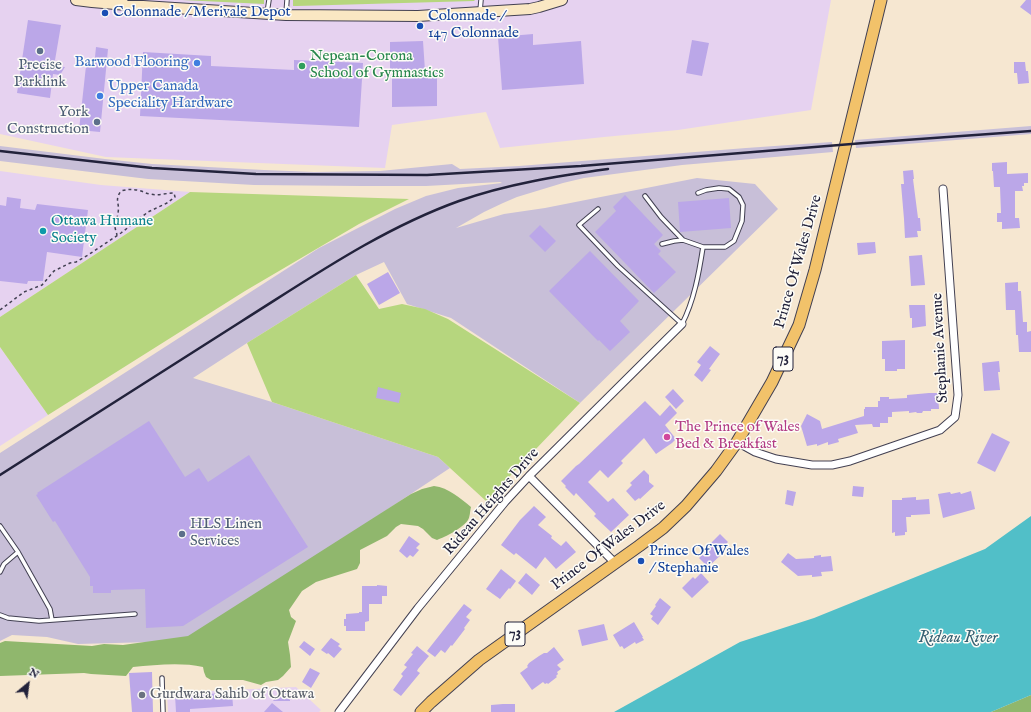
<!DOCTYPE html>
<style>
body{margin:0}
#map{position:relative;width:1031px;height:712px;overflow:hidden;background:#f6e7d1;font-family:"IM FELL English",serif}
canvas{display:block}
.north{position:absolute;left:8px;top:664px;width:40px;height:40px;-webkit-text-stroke:3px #fdfcf7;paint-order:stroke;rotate:29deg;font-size:11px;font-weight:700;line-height:16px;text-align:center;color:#22223b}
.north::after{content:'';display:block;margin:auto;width:14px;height:18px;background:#22223b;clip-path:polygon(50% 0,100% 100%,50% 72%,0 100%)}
</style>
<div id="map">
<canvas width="1031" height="712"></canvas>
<div class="north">N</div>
</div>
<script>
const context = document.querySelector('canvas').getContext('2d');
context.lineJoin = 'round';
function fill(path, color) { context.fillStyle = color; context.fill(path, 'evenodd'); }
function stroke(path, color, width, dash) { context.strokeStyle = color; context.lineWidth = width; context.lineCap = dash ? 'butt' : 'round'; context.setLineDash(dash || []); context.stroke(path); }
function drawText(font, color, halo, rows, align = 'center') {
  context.font = font + ' "IM FELL English",serif'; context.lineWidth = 3; context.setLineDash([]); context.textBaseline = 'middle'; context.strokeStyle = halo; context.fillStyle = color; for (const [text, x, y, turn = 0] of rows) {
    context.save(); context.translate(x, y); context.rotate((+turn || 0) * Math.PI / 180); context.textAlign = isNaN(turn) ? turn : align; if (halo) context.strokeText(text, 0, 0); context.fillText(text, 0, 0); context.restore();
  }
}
fill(new Path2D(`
 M0,0H831L811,110L678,130L604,137L500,148L486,112L392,125L385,168L106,157L0,134Z
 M0,171L101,185L190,192L0,317Z
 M0,347L48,415L0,446Z
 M296,687L321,710L319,712H168L167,693Z`), '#e6d2f0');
fill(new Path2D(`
 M1031,126V134L856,148L855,140Z
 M832,142L833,152L682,165L584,178L563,183L517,197L503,203L484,212L456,228L504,214L545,208L697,178L755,184L778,209L580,403L451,318L407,304L384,262L356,275L247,343L193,378L272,402L438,457L450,468L189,641L78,644L47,637L12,635L0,641V453L319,248L395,209L426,196L458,188L502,183L500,182L426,186H361L254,185L148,179L0,161V146L105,159L152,164L264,170L314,172L380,171L452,164L460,169L519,166L746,148Z`), '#c8bfd8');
fill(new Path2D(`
 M182,0H264V4Z
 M293,0H475L474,1L297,6H293Z
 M190,192L409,199L359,224L245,291L48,415L0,347V317Z
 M356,275L379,309L402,304L425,309L448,319L580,403L486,501L438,457L272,402L247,343Z`), '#b6d67e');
fill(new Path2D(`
 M434,486C449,488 460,498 471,507C470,511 470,517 468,520C463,528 445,537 437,540L432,538L423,529L418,526L401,524L396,527L387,536L360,550V563L357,569L316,582L302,591L289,610L291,617L296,621L288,642L290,655L291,667L283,676L278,680L266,682L261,685L243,680H211L206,677L204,672L203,667C181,662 155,665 133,667L126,676L91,674L84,673L0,676V643L5,641L92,646L104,644L123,645L188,636L411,494L422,489Z
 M1031,695V712H991Z`), '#90b76d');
fill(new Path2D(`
 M1031,516V695L991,712H614L740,642L814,618L985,549Z`), '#51bfc8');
fill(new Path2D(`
 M1026,0H1031V15L1020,7Z
 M28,20L61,25L54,66L65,67L60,75L53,74L50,98L17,93Z
 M533,34V45L581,41L584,84L502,90L498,37Z
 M692,40L709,43L702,76L686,73Z
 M423,41L425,71H437V106L392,107V72H390V42Z
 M96,47L108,49L100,132L79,130L86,66L94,67Z
 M143,52L211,56V66L294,70V60L363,63L359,127L140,116Z
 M1014,62H1025L1026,71H1028L1029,83L1018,84L1017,73H1014Z
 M1007,162V174L1028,173V183H1024V186H1022L1023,191H1015V218H1019L1020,228L1002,229V222H997V213H1001L1000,187H994L993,171H992V163Z
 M913,170L914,179H913L918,218H920L921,231H917L918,237L905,238L904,219L901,184H904L903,171Z
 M625,195L663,235L654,244L661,251L658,254L676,272L654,293L595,232L616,211L613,207Z
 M7,197L21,199L20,208L35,210L37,204L88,210L82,257L47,252L43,281H28L27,284L0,281V205L6,206Z
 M729,198L731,228L680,232L678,202Z
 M540,225L556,241L545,252L529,236Z
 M875,242L876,253L858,255L857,243Z
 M590,251L639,301L620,321L630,332L610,351L599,340L598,341L549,291Z
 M922,255L925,285L911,286L909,256Z
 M388,272L400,293L379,305L367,284Z
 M1018,282V291H1021L1023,322H1027V332L1031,331V352H1019L1018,335H1016L1015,310H1006L1005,283Z
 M909,305H925L926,326L912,328V318H910Z
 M905,340V369H897V371H885V359H882V341Z
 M710,346L720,354L709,369L711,370L702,382L694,375L701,365L697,362Z
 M999,361L1000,372H998L1000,390L984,391L982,363Z
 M378,387L401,393L399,403L376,398Z
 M673,389L684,401L676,409L665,397Z
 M929,393H938L939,409H931V411H923L922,413H917L916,412L909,413V411L892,412V417H888V423H880V427H873L872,424L855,425L858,433L838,439L839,442L828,445V442L817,446V444L807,446L801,426L807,414L820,421L822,429L864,416V409H865V407H878V401H880V397H889V399L907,398V395Z
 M645,401L660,416L670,405L677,413L665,425L676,439L672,443L656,454L644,438L621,461L623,463L608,478L600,470L588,482L608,502L613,498L629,515L611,532L594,516L596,514L576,493L574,496L565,487L566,486L561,481L576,466L579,464Z
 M149,421L185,477L199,468L208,482L249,455L308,547L183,626L146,628L145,589L111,590V593H93V586H90V577L55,521L53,522L36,495L38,494L37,493Z
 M992,433L1010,442L995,472L977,463Z
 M644,470L649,475V482L654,486L640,499L639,498L635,501L626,491L632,485L630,483Z
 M853,486L864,487L863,497L852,496Z
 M787,490L796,492L793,506L785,504Z
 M971,491L975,509L943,518L938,494L950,492L951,494L960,492L961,494Z
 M916,497V500L929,499L930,514L914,515H911V517H906L907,532H905V535L895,536V532L892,533V500H902V498Z
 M534,506L546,517L538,525L552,536L551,538L561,546L566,541L576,552L556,569L545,557L536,569L516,553L514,555L501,545L520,520Z
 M720,534L728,542L723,547L726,549L722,553V554L708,567L699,558L704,553L702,552Z
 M409,536L420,544L416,548L419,550L413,557L410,555L407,558L399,551Z
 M788,553L796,559L814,558V556L821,555V557L831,556L833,571L821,572L822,576L812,577V575L798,576L781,562Z
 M501,569L516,581L510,589L509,588L500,599L486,589Z
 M526,573L540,585L532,595L518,583Z
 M701,573L709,582L692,598L682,588L693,577L695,579Z
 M377,585L387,586V596H382V604H369V621L365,622V631H346V626H344V619H346V614L359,613V612H362V586H377Z
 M660,598L671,607L658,625L651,619L653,616L650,614L656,606L655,605Z
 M464,604L472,610L466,617L470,620L464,628L465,629L452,646L451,645L445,653L441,650L435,657L427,651Z
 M634,622L643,637H642L644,640L636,644L635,642L624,649L622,646L620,647L613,635Z
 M604,624L608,640L582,646L578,630Z
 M331,638L340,644L338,646L342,649L334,658L328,653L327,654L321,650Z
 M304,641L315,649L310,656L299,647Z
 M417,646L429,656L418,669L417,671L420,673L401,696L393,690L403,676L401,674L407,667L404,665L413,654L411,653Z
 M554,647L564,660L557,665L561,669L557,672L558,674L556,676L557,677L548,684L547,683L545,684L543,682L532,690L520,673L528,667L527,666L529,663L539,656L544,653H547Z
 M310,668L320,673L311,688L302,682Z
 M152,672L153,712H132L129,673Z
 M281,691H290V701H273Z
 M232,693L233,706L190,709V712H176L175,695Z
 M272,703L283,712H264Z
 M503,704H515V712H491V705Z`), '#bba7e8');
const lane = new Path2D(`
 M480,11L481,0
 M267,13L269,0
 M286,14L287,0
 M698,193L706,190L719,188L729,189L739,197L743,205L742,221L734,241L725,247H703
 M598,209L579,225L618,266L682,324C694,301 699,273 703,247L683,240L661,217L645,196
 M662,244L674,241L683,240
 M0,526L18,552L50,609L52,620
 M0,572L4,564L18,552
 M0,615L8,618L39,621L135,614
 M162,678L163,712`);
const street = new Path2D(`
 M737,442L755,452L776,459L812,465H832L850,461L940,430L955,417L958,395L943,189
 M529,476L615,563
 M339,712L418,608L505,502L529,476L682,324`);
const secondary = new Path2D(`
 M76,0L92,2L127,5L286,15L418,16L530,9L539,7L562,0`);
const primary = new Path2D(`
 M421,712L431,702L479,660L639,546L663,528L686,506L716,471L737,442L772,382L799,325L815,270L881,0`);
stroke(lane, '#424052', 5.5);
stroke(street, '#424052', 9);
stroke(secondary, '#424052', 12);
stroke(primary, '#424052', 13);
stroke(new Path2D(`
 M0,310L24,292L42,285L54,271L70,263L76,262L88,255L121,233L148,212L167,203L175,197L174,193C166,193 158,196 151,194C147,194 144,192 141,191C134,189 128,189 121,191C114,201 120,202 118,213C118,216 116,219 115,222C114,226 116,231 117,235`), '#424052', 1.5, [3, 3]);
stroke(lane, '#fff', 3.5);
stroke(street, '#fff', 7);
stroke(secondary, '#fae7c3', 10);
stroke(primary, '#f2c26a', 11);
stroke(new Path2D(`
 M0,151L152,168L256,174L427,175L581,166L864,143L1031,131
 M0,475C81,424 161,372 242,321C312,277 381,229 459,201C507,184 558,176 608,169`), '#22223b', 2.5);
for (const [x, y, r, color] of [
 [105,13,4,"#1a4fb4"],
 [420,26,4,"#1a4fb4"],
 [40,51,4,"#5c6f8a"],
 [197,63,4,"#3f7fe0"],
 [302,66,4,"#2e9e5b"],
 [100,96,4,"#3f7fe0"],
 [97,122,4,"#5c6f8a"],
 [43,231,4,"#0f9aa8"],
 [667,437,4,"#d1479c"],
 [182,534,4,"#5c6f8a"],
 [641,561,4,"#1a4fb4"],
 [142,695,4,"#6b7280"]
]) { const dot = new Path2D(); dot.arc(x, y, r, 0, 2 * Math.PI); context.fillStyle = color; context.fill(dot); stroke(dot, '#fdfcf7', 1.5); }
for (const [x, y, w] of [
 [783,359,20],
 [515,634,20]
]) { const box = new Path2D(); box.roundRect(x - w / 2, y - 12, w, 24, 3); context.fillStyle = '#fdfcf7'; context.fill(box); stroke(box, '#22223b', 1); }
drawText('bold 14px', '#22223b', null, [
 ["73",783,359],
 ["73",515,634]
]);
drawText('15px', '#164399', '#fdfcf7', [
 ["Colonnade / Merivale Depot",113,13],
 ["Colonnade /",428,17],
 ["147 Colonnade",428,34],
 ["Prince Of Wales",649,552],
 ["/ Stephanie",649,569]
], 'left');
drawText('15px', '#27864d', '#fdfcf7', [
 ["Nepean-Corona",310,57],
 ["School of Gymnastics",310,74]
], 'left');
drawText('15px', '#366cbe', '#fdfcf7', [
 ["Barwood Flooring",189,63],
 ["Upper Canada",108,87,"left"],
 ["Speciality Hardware",108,104,"left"]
], 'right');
drawText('15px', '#4e5e75', '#fdfcf7', [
 ["Precise",40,66],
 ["Parklink",40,83],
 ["York",89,113,"right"],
 ["Construction",89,130,"right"],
 ["HLS Linen",190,525,"left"],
 ["Services",190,542,"left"]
]);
drawText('15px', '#0d838f', '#fdfcf7', [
 ["Ottawa Humane",51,222],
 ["Society",51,239]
], 'left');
drawText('15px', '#22223b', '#fdfcf7', [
 ["Prince Of Wales Drive",799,262,-74],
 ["Stephanie Avenue",941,348,-93],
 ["Rideau Heights Drive",492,502,-49],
 ["Prince Of Wales Drive",609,546,-37]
]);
drawText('15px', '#b23c85', '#fdfcf7', [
 ["The Prince of Wales",675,428],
 ["Bed & Breakfast",675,445]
], 'left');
drawText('15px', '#5b616d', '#fdfcf7', [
 ["Gurdwara Sahib of Ottawa",150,695]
], 'left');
drawText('italic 16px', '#356173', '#fdfcf7', [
 ["Rideau River",958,639]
]);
</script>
